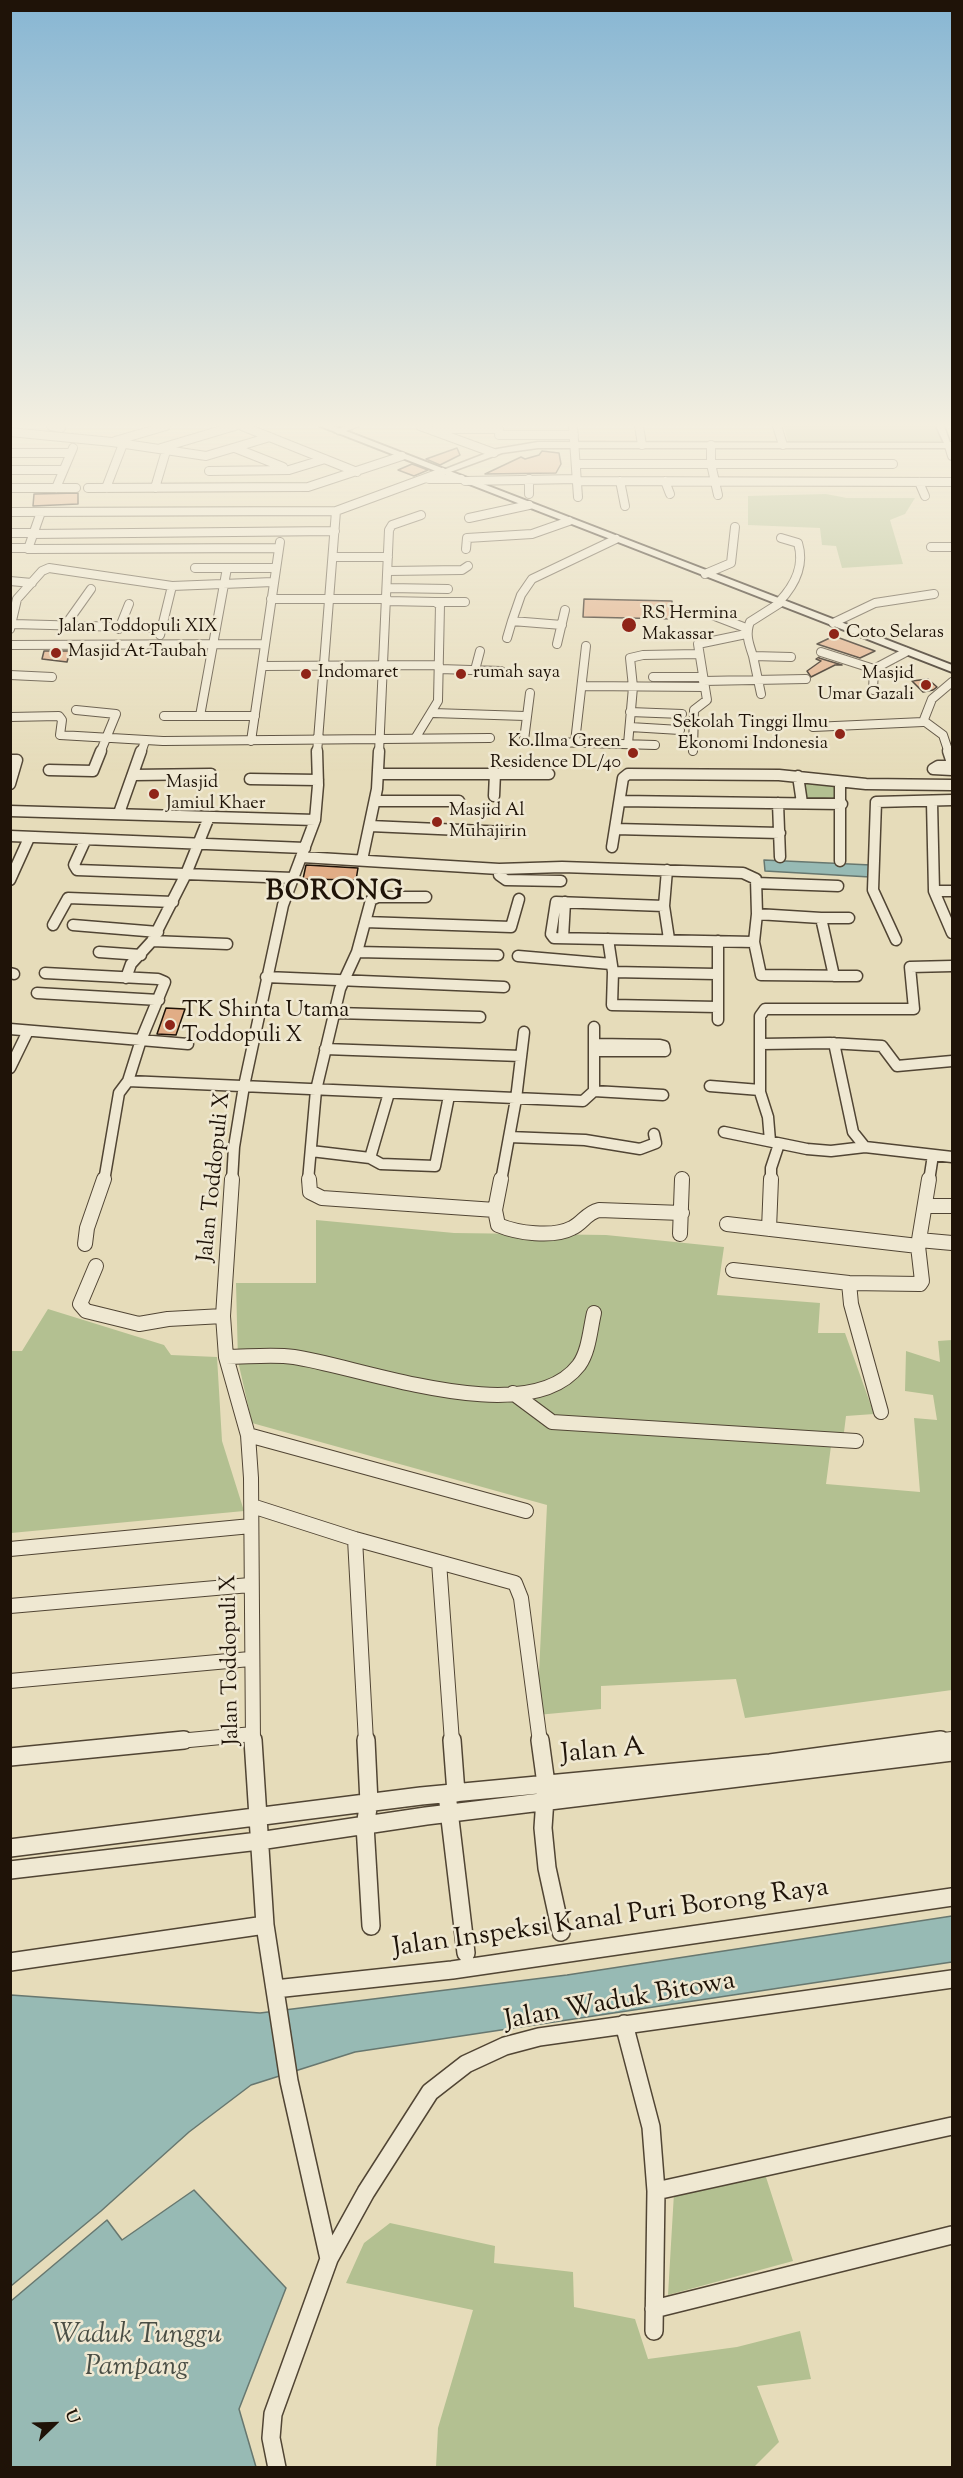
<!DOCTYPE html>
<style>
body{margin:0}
#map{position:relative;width:963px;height:2478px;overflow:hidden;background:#e6dcba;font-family:"Sorts Mill Goudy",serif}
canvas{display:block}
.frame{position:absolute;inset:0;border:12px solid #1f1308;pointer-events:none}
.north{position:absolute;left:24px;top:2394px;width:60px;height:60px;-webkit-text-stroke:4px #efe8d2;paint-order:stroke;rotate:67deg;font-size:16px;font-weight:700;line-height:24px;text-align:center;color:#1f1308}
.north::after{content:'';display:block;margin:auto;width:21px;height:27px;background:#1f1308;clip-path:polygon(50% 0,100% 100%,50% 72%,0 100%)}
</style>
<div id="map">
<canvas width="963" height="2478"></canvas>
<div class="frame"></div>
<div class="north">U</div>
</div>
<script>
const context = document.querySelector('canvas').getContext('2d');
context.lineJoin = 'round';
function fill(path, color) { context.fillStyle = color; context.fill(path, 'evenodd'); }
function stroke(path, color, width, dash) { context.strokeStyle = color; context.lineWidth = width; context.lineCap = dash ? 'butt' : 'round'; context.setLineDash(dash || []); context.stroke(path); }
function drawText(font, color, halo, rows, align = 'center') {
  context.font = font + ' "Sorts Mill Goudy",serif'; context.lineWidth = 5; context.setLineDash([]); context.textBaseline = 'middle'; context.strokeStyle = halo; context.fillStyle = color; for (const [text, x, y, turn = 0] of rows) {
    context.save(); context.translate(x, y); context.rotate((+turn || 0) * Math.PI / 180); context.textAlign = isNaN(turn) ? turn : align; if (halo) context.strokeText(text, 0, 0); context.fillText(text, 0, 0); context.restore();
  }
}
fill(new Path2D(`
 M784,426H937L944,444L788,443Z
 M826,494L847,498H915L905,514L890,520L903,564L842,568L836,546L822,545L820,528L748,525V496Z
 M798,776L840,782L842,804L802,803Z
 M316,1220L454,1233L606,1235L724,1247L717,1295L820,1303L818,1333H845L874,1414L846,1416L843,1440L831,1446L826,1484L920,1492L914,1418L937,1420L933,1395L905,1391L906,1351L940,1362L938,1341L952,1340V1690L745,1718L736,1679L601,1686V1709L537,1715L547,1505L252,1423L238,1361L236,1283H316Z
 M48,1309L164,1345L171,1355L217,1357L222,1441L244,1511L11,1533V1351H22Z
 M765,2174L793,2261L668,2295L674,2193Z
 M390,2223L495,2246L494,2263L573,2272L574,2307L635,2319L648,2359L737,2347L800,2331L811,2379L757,2386L779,2442L754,2467H436L438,2428L473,2310L346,2283L364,2243Z`), '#b3c091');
const water = new Path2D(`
 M764,860L871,865L870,877L765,871Z
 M952,1916V1962L355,2052L251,2085L189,2132L101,2211L11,2286V1995L260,2013L567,1975Z
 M194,2190L286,2288L239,2409L256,2467H11V2301L107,2220L122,2240Z`);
fill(water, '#97bab4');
stroke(water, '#67776f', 1.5);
const building = new Path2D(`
 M457,448L460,455L440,465L426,459Z
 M542,451L559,453L561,464L556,473L485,474L521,457L525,459L539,455Z
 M412,464L428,470L414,476L398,470Z
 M78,493V504L33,506L34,494Z
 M584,599L672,601V619L583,617Z
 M834,636L875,651L860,658L817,644Z
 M44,651H70L67,662L42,659Z
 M819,657V658L842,665H835L811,677L807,671L821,661L816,659Z
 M928,679L937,687L933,690L923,692L912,681Z
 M306,865L358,868L356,880L303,879Z
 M166,1008L185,1009L176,1035L157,1034Z`);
fill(building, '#e1ad86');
stroke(building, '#1f1308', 1.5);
const minorFar3 = new Path2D(`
 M51,426L61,428
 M242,426L357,472
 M420,426L494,453
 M573,426L578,497
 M639,426L642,445
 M777,426L783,445
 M437,429H499
 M10,432L112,442L206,456L270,437
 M499,435H574
 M115,441L166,426
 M711,445V464L718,495
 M952,446H949L952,456
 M161,448L235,426
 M235,448L283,467
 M10,453H70
 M576,464H893
 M10,470H63
 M209,471L289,470L325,459
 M429,479H461
 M529,479V494
 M465,481L577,479
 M577,481L952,482
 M620,481L625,506
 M665,481L670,494
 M919,482L925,496
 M10,488H76
 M56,488L73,448
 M88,488L308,487L402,456
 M106,488L123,444
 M155,488L166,451
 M10,512L336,511L442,472
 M41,512L28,549L279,548
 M469,518L529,505
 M10,533H32
 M31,534L335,531
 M931,547H952
 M10,548H27
 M466,549L467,538L532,534L569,521
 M333,557H388
 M195,568H276
 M388,571L462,570L468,566
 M705,574L731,563L735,527
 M10,581L32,583
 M388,588L448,589
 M271,599H387
 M387,601L435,602L440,605L438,701L416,737
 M435,602H465
 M779,602C795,585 805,566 798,543L781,538
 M780,603L750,622C745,634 749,644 753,656L791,657
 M707,613L746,628
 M512,621L521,595L532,579L616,539
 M833,623L875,603L934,594
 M13,624L161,628
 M64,627L91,589
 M10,629L17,599L42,571L49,568L172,586L273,582
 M119,629L129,604
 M160,635L172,586
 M507,638L512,621L562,625
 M557,644L565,610
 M10,645L265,644
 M821,652L874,669
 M753,656L761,694
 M263,666L439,665
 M440,669L501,671
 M475,670L480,651
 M10,675L52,677
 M653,677H703
 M703,681L806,679
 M583,686L704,687
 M873,690L874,669L906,652
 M76,710L116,714L100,753
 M630,712L682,714
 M433,713L525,716
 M164,716H255
 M200,716L227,568
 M10,717L59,716L62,720L60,735L163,741L490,738
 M924,721L943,735L949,753
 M630,727L680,730
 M813,727L923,722L932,699L952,682
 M524,740L530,693
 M251,741L280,542
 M552,742L655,745
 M575,742L586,646
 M628,744L633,687L630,658L643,655L698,654
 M693,751L694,710L707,700L698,644L746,634
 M141,753L145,741
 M317,753L336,511
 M379,753L389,530L392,525L421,515`);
const minorFar2 = new Path2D(`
 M948,751L952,763
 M10,760H17L10,784
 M952,766H938L933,769L952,770
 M49,770L93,771L101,751
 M378,774H549
 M134,775L211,774
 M798,776L802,803
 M250,779L318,780
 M840,782V861
 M494,796L495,773
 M375,801H459
 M620,801L842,804
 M932,802L934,891L952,933
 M778,803L780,857
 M10,811L315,820
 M119,813L141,751
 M370,826L507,832
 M615,829L780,833
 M10,836L305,848
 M85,841L74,865L77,870L293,878
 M612,847L623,778L628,774L779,775L866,784L952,785
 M302,857L499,869L562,867L743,873L756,879L757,914L754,942L554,938L551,934L556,902L664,906
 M362,860L377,789L379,751
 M499,869V875L506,880L561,881
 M667,870L664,906L669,939
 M10,880L29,838
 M756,883L838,886
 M934,891H952
 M757,914L821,918L834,976
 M821,918H849
 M365,922L511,927L519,899
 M53,925L68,898L173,902
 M73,925L158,932
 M563,938L565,902
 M608,939L613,972L612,1005L718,1007V941
 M896,940L873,890L876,802L952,800
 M152,941L186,874L209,817
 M754,942L761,975L857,976
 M99,952L141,955
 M357,952L498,955
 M518,956L611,964
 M613,972L716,974
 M10,973L14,974
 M45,973L158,979L165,982L141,1040L128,1081L583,1101L594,1091V1027
 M266,977L504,987
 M126,978L131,964L152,941L227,944
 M37,993L159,1000
 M718,1007V1020
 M336,1013L480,1017
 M10,1029L188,1044
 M834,1043L853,1132L865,1147
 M596,1044L660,1045L664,1046L665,1051H596
 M761,1044L830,1043L882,1046L897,1066L952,1061
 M325,1049L521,1056
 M10,1068L28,1031
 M710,1086L760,1090
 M594,1091L663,1095
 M724,1132L807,1149L831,1151L865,1147L952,1157
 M509,1137L585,1140L640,1149L656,1143L654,1134
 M770,1141L768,1117L760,1092V1016L765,1009H914L910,967L952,966
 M311,1151L370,1158L389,1093
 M370,1158L381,1164L435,1166L449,1096
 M104,1181L119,1093L128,1081
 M232,1181L234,1147L244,1086L283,905L315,820L318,785L317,751
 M308,1181L316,1090L340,989L357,952L371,900L378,897H426
 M501,1181L516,1099L524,1032
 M771,1181V1168L779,1144
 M929,1181L933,1155`);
const minorFar1 = new Path2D(`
 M232,1179L223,1316L226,1357L248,1435L251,1478L253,1742
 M309,1179L310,1192L322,1198L495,1210
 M501,1179L495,1210L498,1225C517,1233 553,1238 572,1228C583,1223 586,1213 599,1210L682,1213
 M925,1206H952
 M727,1224L918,1246
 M769,1229L771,1179
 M680,1234L682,1179
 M919,1240L952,1243
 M85,1244L87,1228L104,1179
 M96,1266L80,1304L86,1311L139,1324L168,1319L223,1316
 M733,1270L849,1283L920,1284L922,1281L918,1246L929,1179
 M849,1283L851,1304L881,1412
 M226,1357C248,1357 272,1354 294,1357C362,1367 528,1432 579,1365C589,1351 590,1330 594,1313
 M513,1393L552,1422L856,1441
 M248,1435L526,1511
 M252,1506L355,1539L515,1583L521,1598L540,1742
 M355,1539L366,1742
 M10,1549L251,1526
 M439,1562L452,1742
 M10,1606L250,1585
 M10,1681L250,1659
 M168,1742L253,1734
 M929,1742L952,1739`);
const minor = new Path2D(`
 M253,1740L265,1925L289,2081L329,2259
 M366,1740L369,1803L365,1825L371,1926
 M452,1740L456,1793
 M540,1740L546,1784L543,1828L547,1868L561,1932
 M10,1757L184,1740
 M447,1794L466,1953
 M10,1848L421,1796L770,1763L941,1740
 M10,1870L259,1841L426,1816L952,1752
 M10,1962L265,1925
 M275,1989L452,1970L952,1897
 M624,2024L651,2127L656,2191L654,2331
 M656,2191L952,2126
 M654,2309L952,2235
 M277,2468L271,2438L273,2414L329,2259L366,2192L430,2092L466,2064L505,2046L539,2037L952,1979`);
const tertiary = new Path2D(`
 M345,426H359L338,434L334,431Z
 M936,426H944L952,448H538L502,453L442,475L438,472L497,449L538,442L944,443Z`);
const secondary = new Path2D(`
 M320,426H333L952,665V672Z`);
stroke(minorFar3, '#514534', 10);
stroke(minorFar2, '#514534', 13);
stroke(minorFar1, '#514534', 16);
stroke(minor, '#514534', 20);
stroke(tertiary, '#514534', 3);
stroke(secondary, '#1f1308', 4);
stroke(minorFar3, '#efe8d2', 8);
stroke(minorFar2, '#efe8d2', 10);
stroke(minorFar1, '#efe8d2', 14);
stroke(minor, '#efe8d2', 17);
fill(tertiary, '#efe8d2');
fill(secondary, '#efe8d2');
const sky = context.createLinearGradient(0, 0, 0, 773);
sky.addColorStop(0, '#87b6d3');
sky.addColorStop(0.55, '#f4efe0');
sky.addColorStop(1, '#f4efe000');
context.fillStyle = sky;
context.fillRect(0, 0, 963, 773);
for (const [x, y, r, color] of [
 [629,625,8,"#8f2418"],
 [834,634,6,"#8f2418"],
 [56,653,6,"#8f2418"],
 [306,674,6,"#8f2418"],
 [461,674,6,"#8f2418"],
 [926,685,6,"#8f2418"],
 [840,734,6,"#8f2418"],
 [633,753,6,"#8f2418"],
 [154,794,6,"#8f2418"],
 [437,822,6,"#8f2418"],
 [170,1025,6,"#8f2418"]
]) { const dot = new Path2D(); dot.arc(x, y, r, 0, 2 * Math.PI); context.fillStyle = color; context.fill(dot); stroke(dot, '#efe8d2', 2); }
drawText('18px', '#1f1308', '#efe8d2', [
 ["RS Hermina",642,615],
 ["Makassar",642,636],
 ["Coto Selaras",846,634],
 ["Masjid At-Taubah",68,653],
 ["Indomaret",318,674],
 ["rumah saya",473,674],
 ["Masjid",914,675,"right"],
 ["Umar Gazali",914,696,"right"],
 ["Sekolah Tinggi Ilmu",828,724,"right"],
 ["Ekonomi Indonesia",828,745,"right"],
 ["Ko.Ilma Green",621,743,"right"],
 ["Residence DL/40",621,764,"right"],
 ["Masjid",166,784],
 ["Jamiul Khaer",166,805],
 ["Masjid Al",449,812],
 ["Muhajirin",449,833]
], 'left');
drawText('18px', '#1f1308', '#efe8d2', [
 ["Jalan Toddopuli XIX",138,628]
]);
drawText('22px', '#1f1308', '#efe8d2', [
 ["TK Shinta Utama",182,1012],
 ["Toddopuli X",182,1037]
], 'left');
drawText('22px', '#1f1308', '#efe8d2', [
 ["Jalan Toddopuli X",216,1177,-84],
 ["Jalan Toddopuli X",232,1660,-91]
]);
drawText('27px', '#1f1308', '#efe8d2', [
 ["Jalan A",603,1753,-5],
 ["Jalan Inspeksi Kanal Puri Borong Raya",611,1920,-8],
 ["Jalan Waduk Bitowa",620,2003,-10]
]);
context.letterSpacing = '1.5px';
drawText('bold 28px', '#1f1308', '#efe8d2', [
 ["BORONG",335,894]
]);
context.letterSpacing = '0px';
drawText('italic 28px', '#494d44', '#efe8d2', [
 ["Waduk Tunggu",137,2337],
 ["Pampang",137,2369]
]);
</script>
